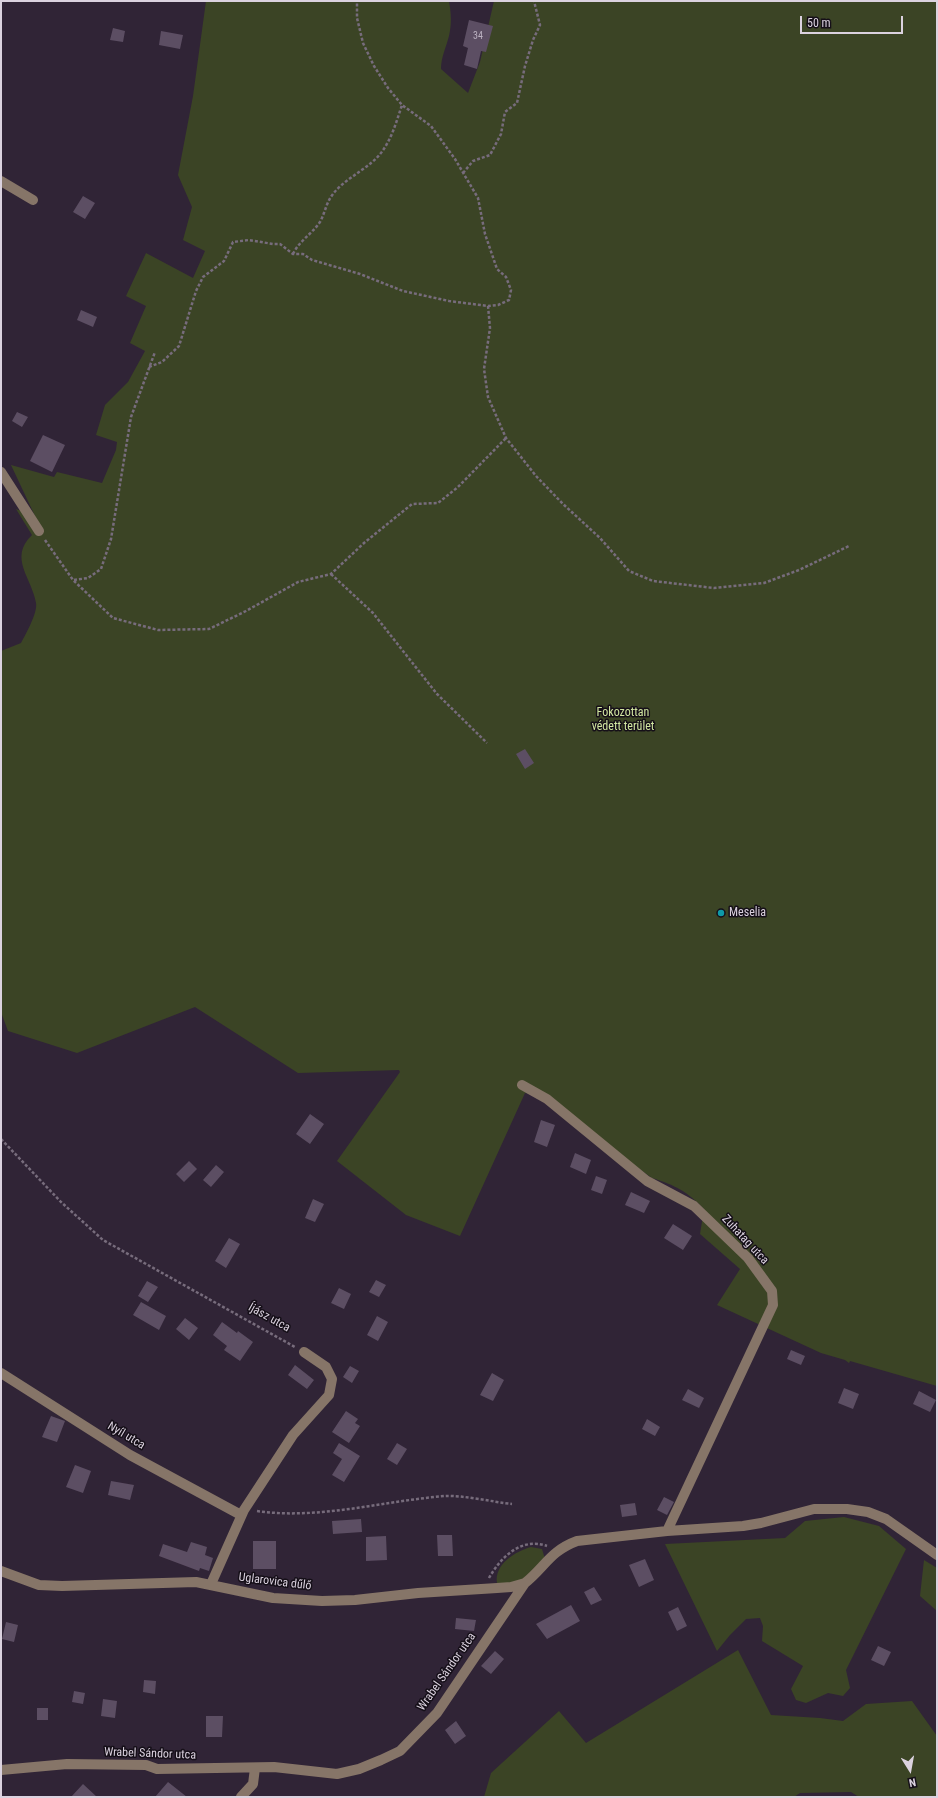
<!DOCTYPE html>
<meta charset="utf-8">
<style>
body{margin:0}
#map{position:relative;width:938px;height:1798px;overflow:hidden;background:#302436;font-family:"Roboto Condensed",sans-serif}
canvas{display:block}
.frame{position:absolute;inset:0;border:2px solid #dbd2df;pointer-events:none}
.north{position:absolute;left:890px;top:1750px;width:40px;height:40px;-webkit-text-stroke:3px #150f18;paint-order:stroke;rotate:169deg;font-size:11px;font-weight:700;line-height:16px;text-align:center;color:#dbd2df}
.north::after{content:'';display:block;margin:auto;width:14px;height:18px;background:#dbd2df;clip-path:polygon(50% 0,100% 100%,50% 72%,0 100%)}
.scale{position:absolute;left:800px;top:16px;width:103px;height:18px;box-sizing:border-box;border:2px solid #dbd2df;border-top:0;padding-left:5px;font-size:12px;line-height:14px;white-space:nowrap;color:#dbd2df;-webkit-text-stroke:3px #150f18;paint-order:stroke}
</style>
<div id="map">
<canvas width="938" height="1798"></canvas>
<div class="frame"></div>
<div class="north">N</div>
<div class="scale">50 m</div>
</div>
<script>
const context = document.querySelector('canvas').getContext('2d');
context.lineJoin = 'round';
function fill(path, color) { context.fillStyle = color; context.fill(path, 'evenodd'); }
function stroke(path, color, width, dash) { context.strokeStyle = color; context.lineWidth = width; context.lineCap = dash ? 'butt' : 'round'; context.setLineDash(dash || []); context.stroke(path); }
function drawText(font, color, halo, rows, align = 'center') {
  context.font = font + ' "Roboto Condensed",sans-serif'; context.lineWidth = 3; context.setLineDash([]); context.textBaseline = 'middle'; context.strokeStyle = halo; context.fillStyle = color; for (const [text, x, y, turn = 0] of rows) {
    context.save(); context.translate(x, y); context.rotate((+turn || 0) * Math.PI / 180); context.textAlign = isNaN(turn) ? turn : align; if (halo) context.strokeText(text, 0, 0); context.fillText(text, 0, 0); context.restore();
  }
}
fill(new Path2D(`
 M206,1H449C451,13 452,23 449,36C446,48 441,57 441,69L468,93L480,62L494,1H937V1386L850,1361L849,1363L845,1360L821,1353L717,1305L740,1269L700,1234L704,1209C688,1192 675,1185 652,1178L536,1095L525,1093L460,1236L406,1215L337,1161L400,1072L399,1070L298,1073L195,1007L77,1053L8,1031L1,1012V651L21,643C26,634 38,612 36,603C32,578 8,558 32,535L16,509L35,516L11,465L54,477L57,472L102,483L116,450L117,442L96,435L105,405L128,382L145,351L130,343L146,306L126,296L146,253L193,278L205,251L183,240L192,207L178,175L193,96Z
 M844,1517L879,1526L906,1549L846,1670L850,1688L843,1696L828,1693L806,1703L796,1700L791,1689L803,1666L762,1641L763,1626L760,1618L746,1619L730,1635L717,1651L665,1544L785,1538L805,1521Z
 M531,1547L542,1549L545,1559L521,1581L500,1585L497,1583C494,1564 516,1551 531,1547Z
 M924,1560L937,1568V1611L920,1596Z
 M738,1650L771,1715L820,1718L843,1721L866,1704L912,1701L937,1736V1797H859L851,1792L800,1793L794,1797H484L491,1773L559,1711L586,1743Z`), '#3b4425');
fill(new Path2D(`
 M469,20L493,26L486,52L481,51L477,69L464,65L468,48L463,46Z
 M113,28L125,31L123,42L110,40Z
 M161,31L183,35L180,49L159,45Z
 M83,196L95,203L85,219L73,212Z
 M81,310L97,317L93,327L77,320Z
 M17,412L28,417L22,427L12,421Z
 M43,435L65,445L52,472L30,461Z
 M525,749L534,763L525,769L516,754Z
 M310,1114L324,1124L310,1144L296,1134Z
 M541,1120L555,1125L547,1147L534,1142Z
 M575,1153L591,1160L586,1174L570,1167Z
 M189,1161L197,1169L184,1182L176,1174Z
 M216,1165L224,1172L211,1187L203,1180Z
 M596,1176L607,1180L602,1194L591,1190Z
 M631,1192L650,1201L644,1213L625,1205Z
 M313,1199L324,1204L315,1222L305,1218Z
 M673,1224L692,1236L683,1250L664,1238Z
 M229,1238L240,1244L226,1268L215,1261Z
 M376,1280L386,1285L379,1297L369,1292Z
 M147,1281L158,1287L148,1302L138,1296Z
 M339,1288L351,1294L344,1309L331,1303Z
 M141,1302L166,1316L159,1330L133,1315Z
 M377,1316L388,1322L378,1341L367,1335Z
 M185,1318L198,1328L189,1340L176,1329Z
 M222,1322L237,1333L238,1331L253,1342L240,1361L224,1350L227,1346L213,1335Z
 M791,1350L805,1356L801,1365L787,1359Z
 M295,1365L314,1380L307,1389L288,1375Z
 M350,1366L359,1371L352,1383L343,1377Z
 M492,1373L504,1380L493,1401L480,1395Z
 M844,1388L859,1394L853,1409L838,1403Z
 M688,1389L704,1398L699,1408L682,1400Z
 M919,1391L936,1400L930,1412L913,1404Z
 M346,1411L358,1419L355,1423L360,1426L349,1443L332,1432Z
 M51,1416L65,1421L57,1442L42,1437Z
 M647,1419L660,1427L655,1436L642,1429Z
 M339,1443L360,1456L344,1482L332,1475L342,1459L333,1453Z
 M397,1443L407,1449L397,1465L387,1459Z
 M75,1465L91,1471L83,1493L66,1487Z
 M111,1481L134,1485L130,1500L108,1495Z
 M664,1497L674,1502L667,1515L657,1510Z
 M635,1503L637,1515L622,1517L620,1505Z
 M361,1519L362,1532L333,1534L332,1521Z
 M437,1535H452L453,1556H438Z
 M386,1536L387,1560L366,1561V1537Z
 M253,1541H276V1569H253Z
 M191,1542L207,1547L205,1555L213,1558L209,1571L200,1568L199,1571L159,1556L163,1544L187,1552Z
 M645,1559L654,1580L639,1587L629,1565Z
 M594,1587L602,1600L591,1605L584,1592Z
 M571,1605L580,1621L547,1639L536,1624Z
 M678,1607L687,1626L677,1631L668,1612Z
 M456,1618L476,1620L474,1631L455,1629Z
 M6,1622L18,1625L14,1642L2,1639Z
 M878,1646L891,1652L884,1666L871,1660Z
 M495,1651L504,1659L491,1674L481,1666Z
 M144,1680L156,1681L155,1694L143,1692Z
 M74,1691L85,1693L83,1704L72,1702Z
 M103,1699L117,1701L115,1718L101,1716Z
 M37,1708H48V1720H37Z
 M206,1716H223L222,1737H206Z
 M456,1721L466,1736L455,1744L445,1730Z
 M168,1782L187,1797H155Z
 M83,1784L97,1797H71Z`), '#5c4e63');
stroke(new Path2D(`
 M463,173L473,161L490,155L501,134L505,112L517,103L525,66L533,40L540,25L534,1
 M293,254C299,241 312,234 320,222C325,213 326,203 333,194C342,182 359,173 371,163C389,149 395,126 402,105
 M488,306L490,328L484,369L488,397L506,438L536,476L563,504L600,538L629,571L653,581L714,588L764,583L799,570L849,546
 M149,367L162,362L179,346L196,291L203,277L224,261L233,242L249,240L273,244H280L293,254H303L312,260L360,274L403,291L449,301L488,306L498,305L509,300L511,290L506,277L497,269L485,234L478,198L455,159L431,126L402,105L388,88L374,66L363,43L357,18V1
 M45,540L73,580L113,618L158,630L209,629L246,611L298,582L331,574L364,543L412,504L438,503L458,487L506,438
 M331,574L373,613L437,694L487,743
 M74,580L88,578L101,569L111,539L131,417L155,352
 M1,1139L61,1202L103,1240L295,1347
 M257,1511C319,1520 383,1501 445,1496C463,1495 493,1502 512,1504
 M489,1578C501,1557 521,1537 547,1546`), '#776c7c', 2.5, [3, 2]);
stroke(new Path2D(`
 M1,181L33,200
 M1,472L39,531
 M522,1085L547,1099L647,1181L694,1206L748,1258L772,1291L773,1305L667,1531
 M1,1373L130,1455L241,1515
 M1,1571L39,1585L62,1586L196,1582L273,1598L322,1601L355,1600L418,1593L497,1588L511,1587L525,1583
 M211,1584L244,1510L293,1435L329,1395L332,1379L326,1367L304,1352
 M1,1770L67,1764L146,1765L157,1769L274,1767L337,1774L359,1769L381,1760L400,1751L437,1713L525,1583C545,1567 550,1551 577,1541L667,1531L743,1526L761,1523L814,1509H847L868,1512L886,1519L937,1555
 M241,1797L253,1784L255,1768`), '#867568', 10);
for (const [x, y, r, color] of [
 [721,913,4,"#0f9aa8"]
]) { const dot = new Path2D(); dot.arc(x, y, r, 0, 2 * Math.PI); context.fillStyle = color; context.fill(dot); stroke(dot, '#150f18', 1.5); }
drawText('10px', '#bbb1c0', null, [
 ["34",478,36]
]);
drawText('12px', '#d2e7a1', '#150f18', [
 ["Fokozottan",623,713],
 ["védett terület",623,727]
]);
drawText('12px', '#dbd2df', '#150f18', [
 ["Meselia",729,913]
], 'left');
drawText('12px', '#dbd2df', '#150f18', [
 ["Zuhatag utca",745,1240,47],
 ["Íjász utca",269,1318,29],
 ["Nyíl utca",126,1436,31],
 ["Uglarovica dűlő",275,1582,7],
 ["Wrabel Sándor utca",447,1672,-55],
 ["Wrabel Sándor utca",150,1754,2]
]);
</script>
